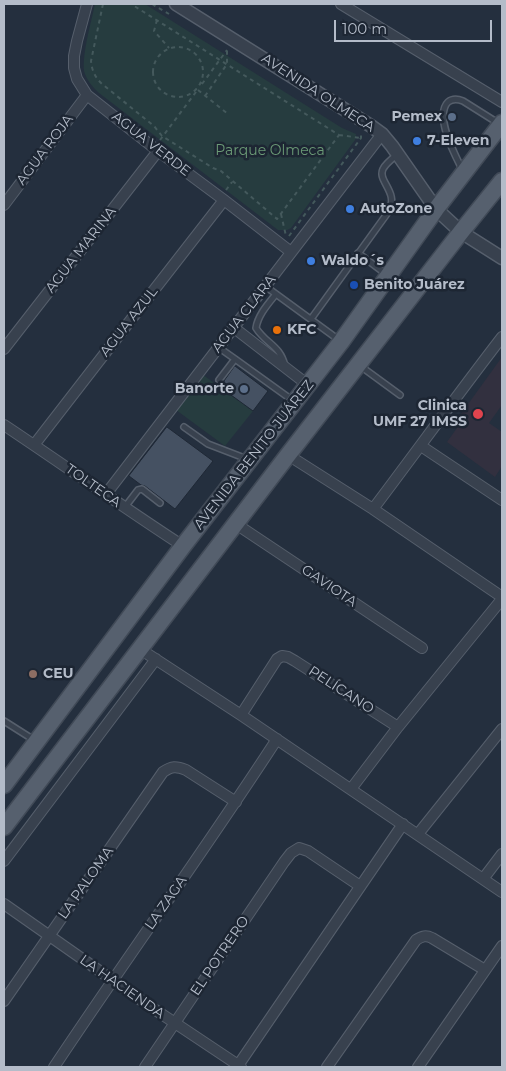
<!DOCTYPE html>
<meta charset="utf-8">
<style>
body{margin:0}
#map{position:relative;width:506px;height:1071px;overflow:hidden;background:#242f3e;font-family:Montserrat,sans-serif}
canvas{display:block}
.frame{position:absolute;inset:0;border:5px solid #b4bcc9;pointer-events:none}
.scale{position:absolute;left:334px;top:20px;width:158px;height:22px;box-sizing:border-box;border:2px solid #b4bcc9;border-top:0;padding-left:6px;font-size:15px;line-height:18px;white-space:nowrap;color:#b4bcc9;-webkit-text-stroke:4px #1d2633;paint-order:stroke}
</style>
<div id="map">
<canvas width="506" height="1071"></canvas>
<div class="frame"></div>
<div class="scale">100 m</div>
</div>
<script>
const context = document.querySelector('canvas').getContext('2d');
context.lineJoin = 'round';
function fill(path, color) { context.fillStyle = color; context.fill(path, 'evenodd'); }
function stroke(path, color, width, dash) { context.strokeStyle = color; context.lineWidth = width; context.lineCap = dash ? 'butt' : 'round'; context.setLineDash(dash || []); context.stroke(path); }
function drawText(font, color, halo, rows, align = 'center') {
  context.font = font + ' Montserrat,sans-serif'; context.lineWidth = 5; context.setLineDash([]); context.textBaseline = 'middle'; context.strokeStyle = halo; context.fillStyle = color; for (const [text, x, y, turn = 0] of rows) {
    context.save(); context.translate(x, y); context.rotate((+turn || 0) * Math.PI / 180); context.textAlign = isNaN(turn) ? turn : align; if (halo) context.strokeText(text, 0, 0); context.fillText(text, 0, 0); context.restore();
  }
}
fill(new Path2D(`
 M502,357V405L489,423L502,432V466L495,477L447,442L457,428L453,425Z`), '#32303f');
fill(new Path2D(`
 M95,4H145L342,128L356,134L355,140L291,228L287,230H278L99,93C93,87 88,82 85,74C80,61 92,19 95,4Z
 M199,372L253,411L225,446L172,407Z`), '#263c3f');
const building = new Path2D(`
 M235,366L268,391L253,411L220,387Z
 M167,427L213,461L175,509L145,486L141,485L129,476Z`);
fill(building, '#455162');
stroke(building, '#1f2835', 1);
const service = new Path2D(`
 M462,169C455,155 434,116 448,102C453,98 458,99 463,101L498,123
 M358,253L386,274
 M265,286L339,340
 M276,294C268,304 258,315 256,328C266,344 280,345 285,366
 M311,319L389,211C399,192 377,181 383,169C386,163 393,158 398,154
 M218,347L235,359
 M359,365L400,395
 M219,380L235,359L292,400
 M184,427L208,444L247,459
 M125,507L138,490L142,489L160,503
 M4,721L34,740`);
const minor = new Path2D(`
 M87,4L77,41L74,56V68L77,79L87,95L158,151L224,200L291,252
 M341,4L502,102
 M4,205L87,95
 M233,327L308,385
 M4,349L158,151
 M4,425C64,465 123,507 183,546
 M34,445L140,308L224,200
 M421,446L502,500
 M288,455L373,509L502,597
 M106,494L382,134
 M373,509C416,452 458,394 502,337
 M236,524L422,648
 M140,649L241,715L502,892
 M241,715L277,659L282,656L288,657L295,661L398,727
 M351,789L398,727L502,599
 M418,834L502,729
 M4,861L156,659
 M483,879L502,854
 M4,904L148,1005L241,1067
 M4,1001L163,772C172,766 176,766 186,770L236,802
 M54,1067C127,957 205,850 277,739
 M145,1067L284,862L291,853L299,848L308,851L360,886
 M237,1067L403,824
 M327,1067L416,940C422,936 426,935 432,938L485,970
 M418,1067L502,946`);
const tertiary = new Path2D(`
 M176,4L371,126L382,134L392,146L436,209L461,232L502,258`);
const primary = new Path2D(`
 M4,785L183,546L341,342L436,209L502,123
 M4,827L288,455L461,232L502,181`);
stroke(service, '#565f6c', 8);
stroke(minor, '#565f6c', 12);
stroke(tertiary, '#565f6c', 15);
stroke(primary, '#414a57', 19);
stroke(new Path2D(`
 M103,4L91,61C92,71 95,77 102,84L154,126L162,136L213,168L221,171L277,219L339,135L131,4
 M152,4L169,14
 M157,20L154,31L169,48
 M153 72a25 25 0 1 1 50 0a25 25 0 1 1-50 0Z
 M202,84L227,50
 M198,90L228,114
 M205,96L227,64V50
 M339,135L361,138
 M160,140L196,92
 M226,190L232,182
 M281,214L286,236
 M289,236L361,138V132`), '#44595c', 2, [4, 4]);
stroke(service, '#38414e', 5);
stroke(minor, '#38414e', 10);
stroke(tertiary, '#38414e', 12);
stroke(primary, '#56606e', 16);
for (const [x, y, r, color] of [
 [452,117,5,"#5c6f8a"],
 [417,141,5,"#3f7fe0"],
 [350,209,5,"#3f7fe0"],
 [311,261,5,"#3f7fe0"],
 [354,285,5,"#1a4fb4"],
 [277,330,5,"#e8710a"],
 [244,389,5,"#5c6f8a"],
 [478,414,6,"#e0444e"],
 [33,674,5,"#8d6e63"]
]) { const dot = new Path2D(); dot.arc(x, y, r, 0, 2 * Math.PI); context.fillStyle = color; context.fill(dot); stroke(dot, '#1d2633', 2); }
drawText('14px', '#b4bcc9', '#1d2633', [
 ["AVENIDA OLMECA",318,93,33],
 ["AGUA VERDE",151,144,38],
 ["AGUA ROJA",45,150,-53],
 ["AGUA MARINA",81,250,-52],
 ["AGUA CLARA",244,314,-52],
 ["AGUA AZUL",129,322,-52],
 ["AVENIDA BENITO JUÁREZ",254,455,-52],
 ["TOLTECA",93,486,35],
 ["GAVIOTA",329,586,34],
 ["PELÍCANO",341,690,33],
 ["LA PALOMA",86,883,-55],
 ["LA ZAGA",166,903,-55],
 ["EL POTRERO",220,956,-56],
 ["LA HACIENDA",122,987,35]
]);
drawText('bold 14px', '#b4bcc9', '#1d2633', [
 ["Pemex",442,117,"right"],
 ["7-Eleven",427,141],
 ["AutoZone",360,209],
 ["Waldo´s",321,261],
 ["Benito Juárez",364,285],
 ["KFC",287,330],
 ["Banorte",234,389,"right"],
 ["Clinica",467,406,"right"],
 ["UMF 27 IMSS",467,422,"right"],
 ["CEU",43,674]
], 'left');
drawText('14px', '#6b9a76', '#1d2633', [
 ["Parque Olmeca",270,151]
]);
</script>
